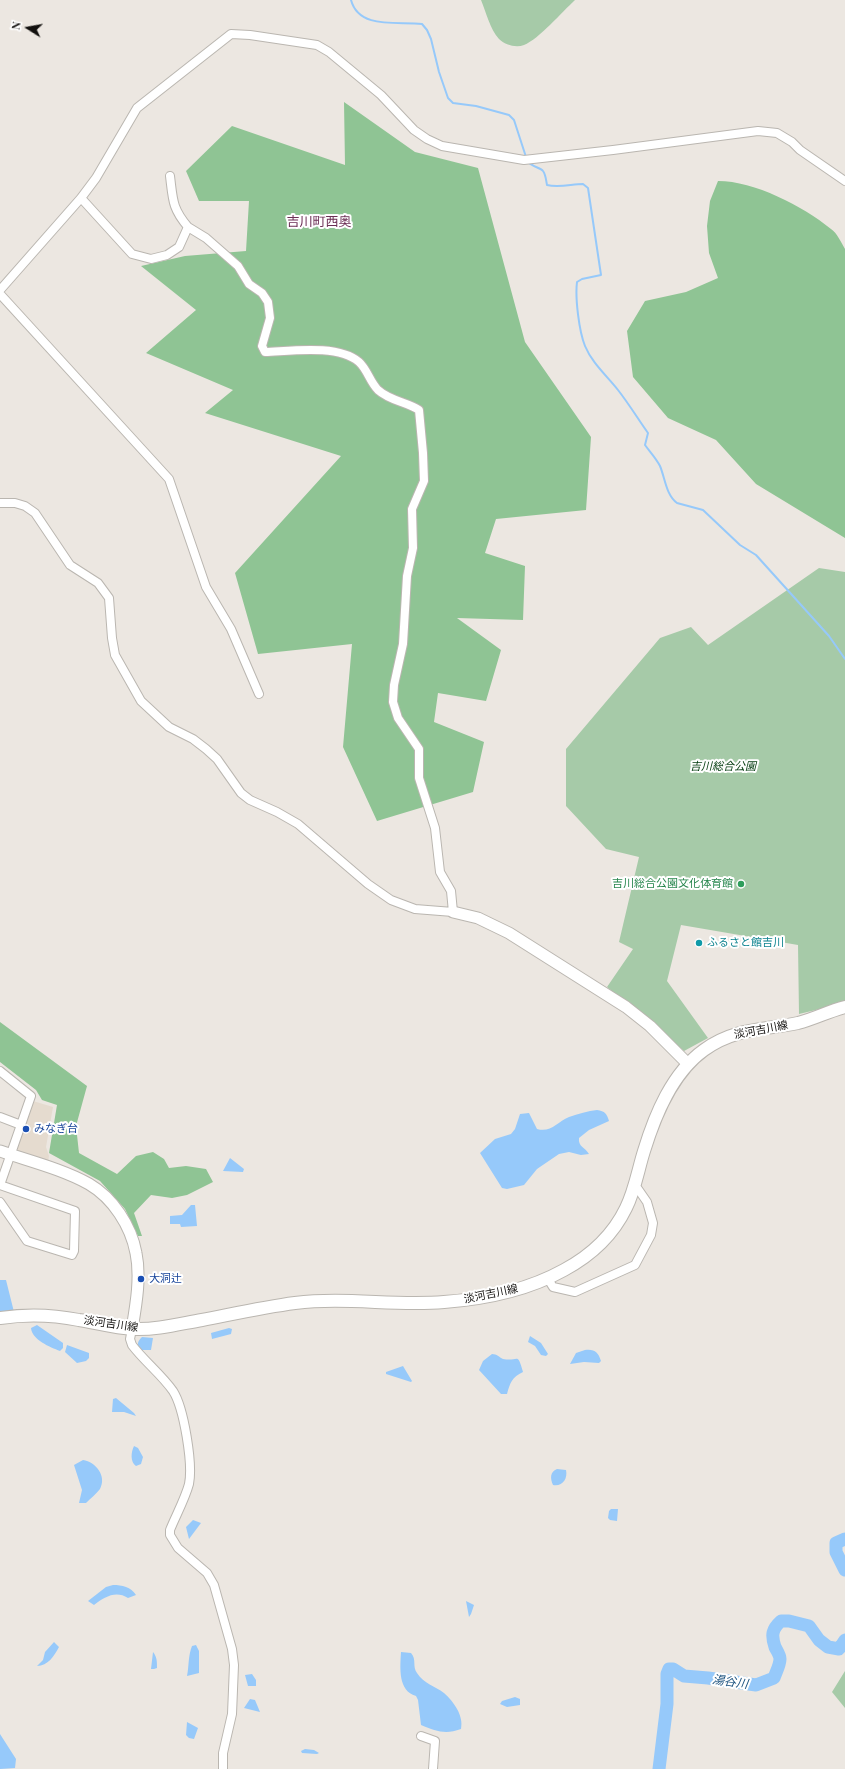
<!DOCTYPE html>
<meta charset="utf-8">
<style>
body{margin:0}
#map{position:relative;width:845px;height:1769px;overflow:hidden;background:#ece7e1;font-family:"Playfair Display",serif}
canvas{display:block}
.north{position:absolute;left:8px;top:8px;width:40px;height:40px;-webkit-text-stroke:3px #fff;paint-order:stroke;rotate:281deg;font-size:11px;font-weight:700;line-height:16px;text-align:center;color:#12100e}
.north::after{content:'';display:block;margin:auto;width:14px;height:18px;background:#12100e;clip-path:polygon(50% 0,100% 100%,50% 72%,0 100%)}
</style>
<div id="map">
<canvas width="845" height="1769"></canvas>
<div class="north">N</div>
</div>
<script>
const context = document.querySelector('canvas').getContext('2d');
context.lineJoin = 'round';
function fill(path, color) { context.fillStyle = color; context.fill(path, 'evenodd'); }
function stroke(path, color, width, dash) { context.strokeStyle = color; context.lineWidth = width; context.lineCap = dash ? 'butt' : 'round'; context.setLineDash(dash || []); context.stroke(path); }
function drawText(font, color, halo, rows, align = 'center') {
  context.font = font + ' "Playfair Display","Noto Sans JP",serif'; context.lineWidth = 4; context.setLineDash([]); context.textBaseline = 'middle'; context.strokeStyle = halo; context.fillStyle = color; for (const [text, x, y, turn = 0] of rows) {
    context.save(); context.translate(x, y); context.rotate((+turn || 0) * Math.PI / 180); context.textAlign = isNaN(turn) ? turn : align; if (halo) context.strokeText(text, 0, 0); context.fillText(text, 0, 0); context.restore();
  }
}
fill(new Path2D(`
 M33,1101L53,1107L46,1147L49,1156L48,1162L19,1152L17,1148Z`), '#e5dbcf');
fill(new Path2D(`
 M481,0H575C562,12 539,39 524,45C516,48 505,45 499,39C490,29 486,12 481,0Z
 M819,568L845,572V1003L799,1014L798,945L681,925L667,981L708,1038L684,1051L607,987L633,949L619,942L639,857L606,849L566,806V749L660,638L691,627L708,645Z
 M845,1671V1708L832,1692Z`), '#a6caa8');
fill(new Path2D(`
 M344,102L415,152L478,168L525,342L591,437L586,510L496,519L485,553L525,566L523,620L457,618L501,650L486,701L438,693L434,722L484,742L473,792L377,821L343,747L352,644L258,654L235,573L341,456L205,413L233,390L146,353L196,310L141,266L185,256L246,251L249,201H199L186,171L232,126L345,165Z
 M718,181C754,181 803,206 831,229C837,233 841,242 845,249V538L756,484L716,440L668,418L633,377L627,331L645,301L686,292L718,278L709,253L707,226L710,201Z
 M0,1022L87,1086L76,1126L79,1153L117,1174L136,1156L153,1152L164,1159L169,1168L186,1166L206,1169L213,1182L187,1195L172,1198L151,1195L134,1213L142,1236H138L125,1209L100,1181L49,1153L57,1105L42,1100L36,1090L0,1062Z`), '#8fc494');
fill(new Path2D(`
 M597,1110C605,1111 607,1114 609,1121L589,1130L579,1138C578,1147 585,1147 589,1154L581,1155L569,1152L559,1154L537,1169L524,1185L507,1189L502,1188L480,1153L495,1139L511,1134L515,1129L520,1114L529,1113L537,1129C551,1133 557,1122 569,1117C578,1114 588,1111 597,1110Z
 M230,1158L244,1169L243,1172L223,1171Z
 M191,1205H195L197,1226L181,1227L180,1224H170V1216L182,1215Z
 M0,1280H6L14,1312L0,1313Z
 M37,1325L63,1343V1348L60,1351C50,1347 32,1340 31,1328Z
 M229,1328L232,1329L231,1334L212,1339L211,1333Z
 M530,1336L541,1343L548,1354L546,1356L541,1355L535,1346L528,1342Z
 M142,1337L153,1338L151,1350H140C137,1344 137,1342 142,1337Z
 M67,1345L89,1353V1358L86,1361L77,1363L65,1352Z
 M585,1350C595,1349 598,1352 601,1361L599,1363L584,1362L570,1364L576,1353Z
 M492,1354C497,1354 499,1357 503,1359C519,1362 517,1351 523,1372C512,1377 510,1383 507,1394H501L479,1370L483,1361Z
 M403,1366L412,1381L411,1382L386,1374V1372Z
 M116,1398L134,1413L136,1416L124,1412H112L113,1399Z
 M134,1446L138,1448L143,1457L141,1464L136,1466C130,1462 131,1452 134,1446Z
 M83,1460C96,1462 107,1476 100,1489C96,1494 90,1499 86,1503H79L82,1490L74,1465Z
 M557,1469L566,1470C568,1479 562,1487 553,1485C550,1478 550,1472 557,1469Z
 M611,1509H618L617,1521L610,1520L608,1518L609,1511Z
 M193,1520L201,1523L189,1539L186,1527Z
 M113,1585C122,1585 131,1587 136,1595L128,1598C116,1590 104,1597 94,1605L88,1601L106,1587Z
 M466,1601L474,1605L471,1614L469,1617Z
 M54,1642L59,1647C54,1656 48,1666 37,1666L43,1660L45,1652Z
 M196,1645L199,1651V1673L187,1676C189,1666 188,1656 192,1646Z
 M153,1652C157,1657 157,1661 157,1668L154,1669H151Z
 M401,1652L411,1653C417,1660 412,1666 417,1673C424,1684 435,1686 444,1693C454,1702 464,1716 461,1729C445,1735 436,1731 421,1725L418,1700L416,1696C398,1691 400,1668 401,1652Z
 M252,1674L256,1680V1686H248L245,1675Z
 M515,1697L520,1699V1705L507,1707L500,1704L502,1701Z
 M250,1699L255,1700L260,1712L244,1708Z
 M187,1722L198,1728L194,1739L189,1738L186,1735Z
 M0,1734L16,1759L15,1768L0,1769Z
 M305,1749L314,1750L319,1753L317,1754L302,1753L301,1751Z`), '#96c9fa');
stroke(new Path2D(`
 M351,0C359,30 398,21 422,24L427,30L431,39L439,72L448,98L453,103L476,106L509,115L514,120L526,157
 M528,162C533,167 541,168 543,171C546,175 546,181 547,185C559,188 572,184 583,184L588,188L601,275L582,279L577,282C575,298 579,331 585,346C592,363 607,376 618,390C629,404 638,419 648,433L645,445C650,452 656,458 660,466C665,478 666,495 677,503L703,510L740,545L756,555L829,636L845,659`), '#96c9fa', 2);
stroke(new Path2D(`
 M845,1539L836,1543V1552L845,1570
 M659,1769L667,1704V1674L669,1669H673L684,1676L708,1678L756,1685L774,1678C776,1672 780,1665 780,1659C780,1655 777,1651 775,1647C771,1635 772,1629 781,1621H789L809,1626L819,1640L828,1647L839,1649L845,1640`), '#96c9fa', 13);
const minor = new Path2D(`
 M170,176C173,200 172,208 188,227
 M0,290L81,198L96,178L137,108L231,34L250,35L317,45L329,52L381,95L414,130L427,139L442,146L524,160L613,150L758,131L777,133L792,142L800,150L845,181
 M0,294L169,479L206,587L231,629L259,694
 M0,503H15L25,506L35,513L70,565L98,583L109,598L112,638L115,655L141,701L169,727L193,739L206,749L217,759L241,793L250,800L277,812L298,824L368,884L391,900L415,909L453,912L451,891L440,872L435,828L419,778V749L398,718L393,702L394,685L403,644L407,576L413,548L412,509L424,481L423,453L419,410C407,402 390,401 378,390C370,382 367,369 359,362C338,344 291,351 265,352L262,346L270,318L268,302L262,293L249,284L238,266L206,238L188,227L179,247L167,255L151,259L132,254L81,198
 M0,1071L31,1096L0,1185
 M0,1117L21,1125
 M0,1185L75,1211L74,1251L72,1255L27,1241L0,1202
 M548,1279L553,1287L575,1292L635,1265L651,1235L653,1223L647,1202L638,1189L634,1187
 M132,1329L130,1339L132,1345C144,1361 161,1374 173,1391C184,1408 193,1464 189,1484C185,1499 176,1515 170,1530V1535L178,1548L207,1573L214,1585L232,1649L234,1665L232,1714L223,1753V1769
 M421,1736L435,1741L433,1769`);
const tertiary = new Path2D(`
 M453,912L478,918L509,933L626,1007L650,1026L688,1064
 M0,1151C29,1161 62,1169 89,1184C113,1198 131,1226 136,1253C141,1277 136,1305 132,1329`);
const secondary = new Path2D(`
 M0,1318C26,1314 54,1315 79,1320C97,1323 115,1328 133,1329C157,1330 179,1324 202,1320C233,1314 264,1307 295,1303C345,1297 395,1306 444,1302C485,1299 528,1290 564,1270C590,1256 613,1235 626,1208C635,1190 638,1170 644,1151C655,1115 672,1073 704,1050C734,1028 763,1030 798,1023C814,1019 829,1011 845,1007`);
stroke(minor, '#bab6b0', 10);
stroke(tertiary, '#bab6b0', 13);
stroke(secondary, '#bab6b0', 14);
stroke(minor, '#fff', 8);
stroke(tertiary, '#fff', 11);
stroke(secondary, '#fff', 12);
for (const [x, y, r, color] of [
 [741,884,4,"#2e9e5b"],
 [699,943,4,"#0f9aa8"],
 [26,1129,4,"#1a4fb4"],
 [141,1279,4,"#1a4fb4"]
]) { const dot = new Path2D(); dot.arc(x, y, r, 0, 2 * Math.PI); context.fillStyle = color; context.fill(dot); stroke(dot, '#fff', 1.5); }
drawText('italic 11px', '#003a0d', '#fff', [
 ["吉川総合公園",723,767]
]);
drawText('11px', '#27864d', '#fff', [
 ["吉川総合公園文化体育館",733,884]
], 'right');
drawText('11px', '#0d838f', '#fff', [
 ["ふるさと館吉川",707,943]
], 'left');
drawText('11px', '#12100e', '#fff', [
 ["淡河吉川線",761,1030,-11],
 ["淡河吉川線",491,1294,-12],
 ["淡河吉川線",111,1324,8]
]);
drawText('11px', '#164399', '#fff', [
 ["みなぎ台",34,1129],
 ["大洞辻",149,1279]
], 'left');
drawText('italic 12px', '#1b527f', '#fff', [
 ["湯谷川",730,1682,8]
]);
drawText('13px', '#6c2f55', '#fff', [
 ["吉川町西奥",319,222]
]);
</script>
